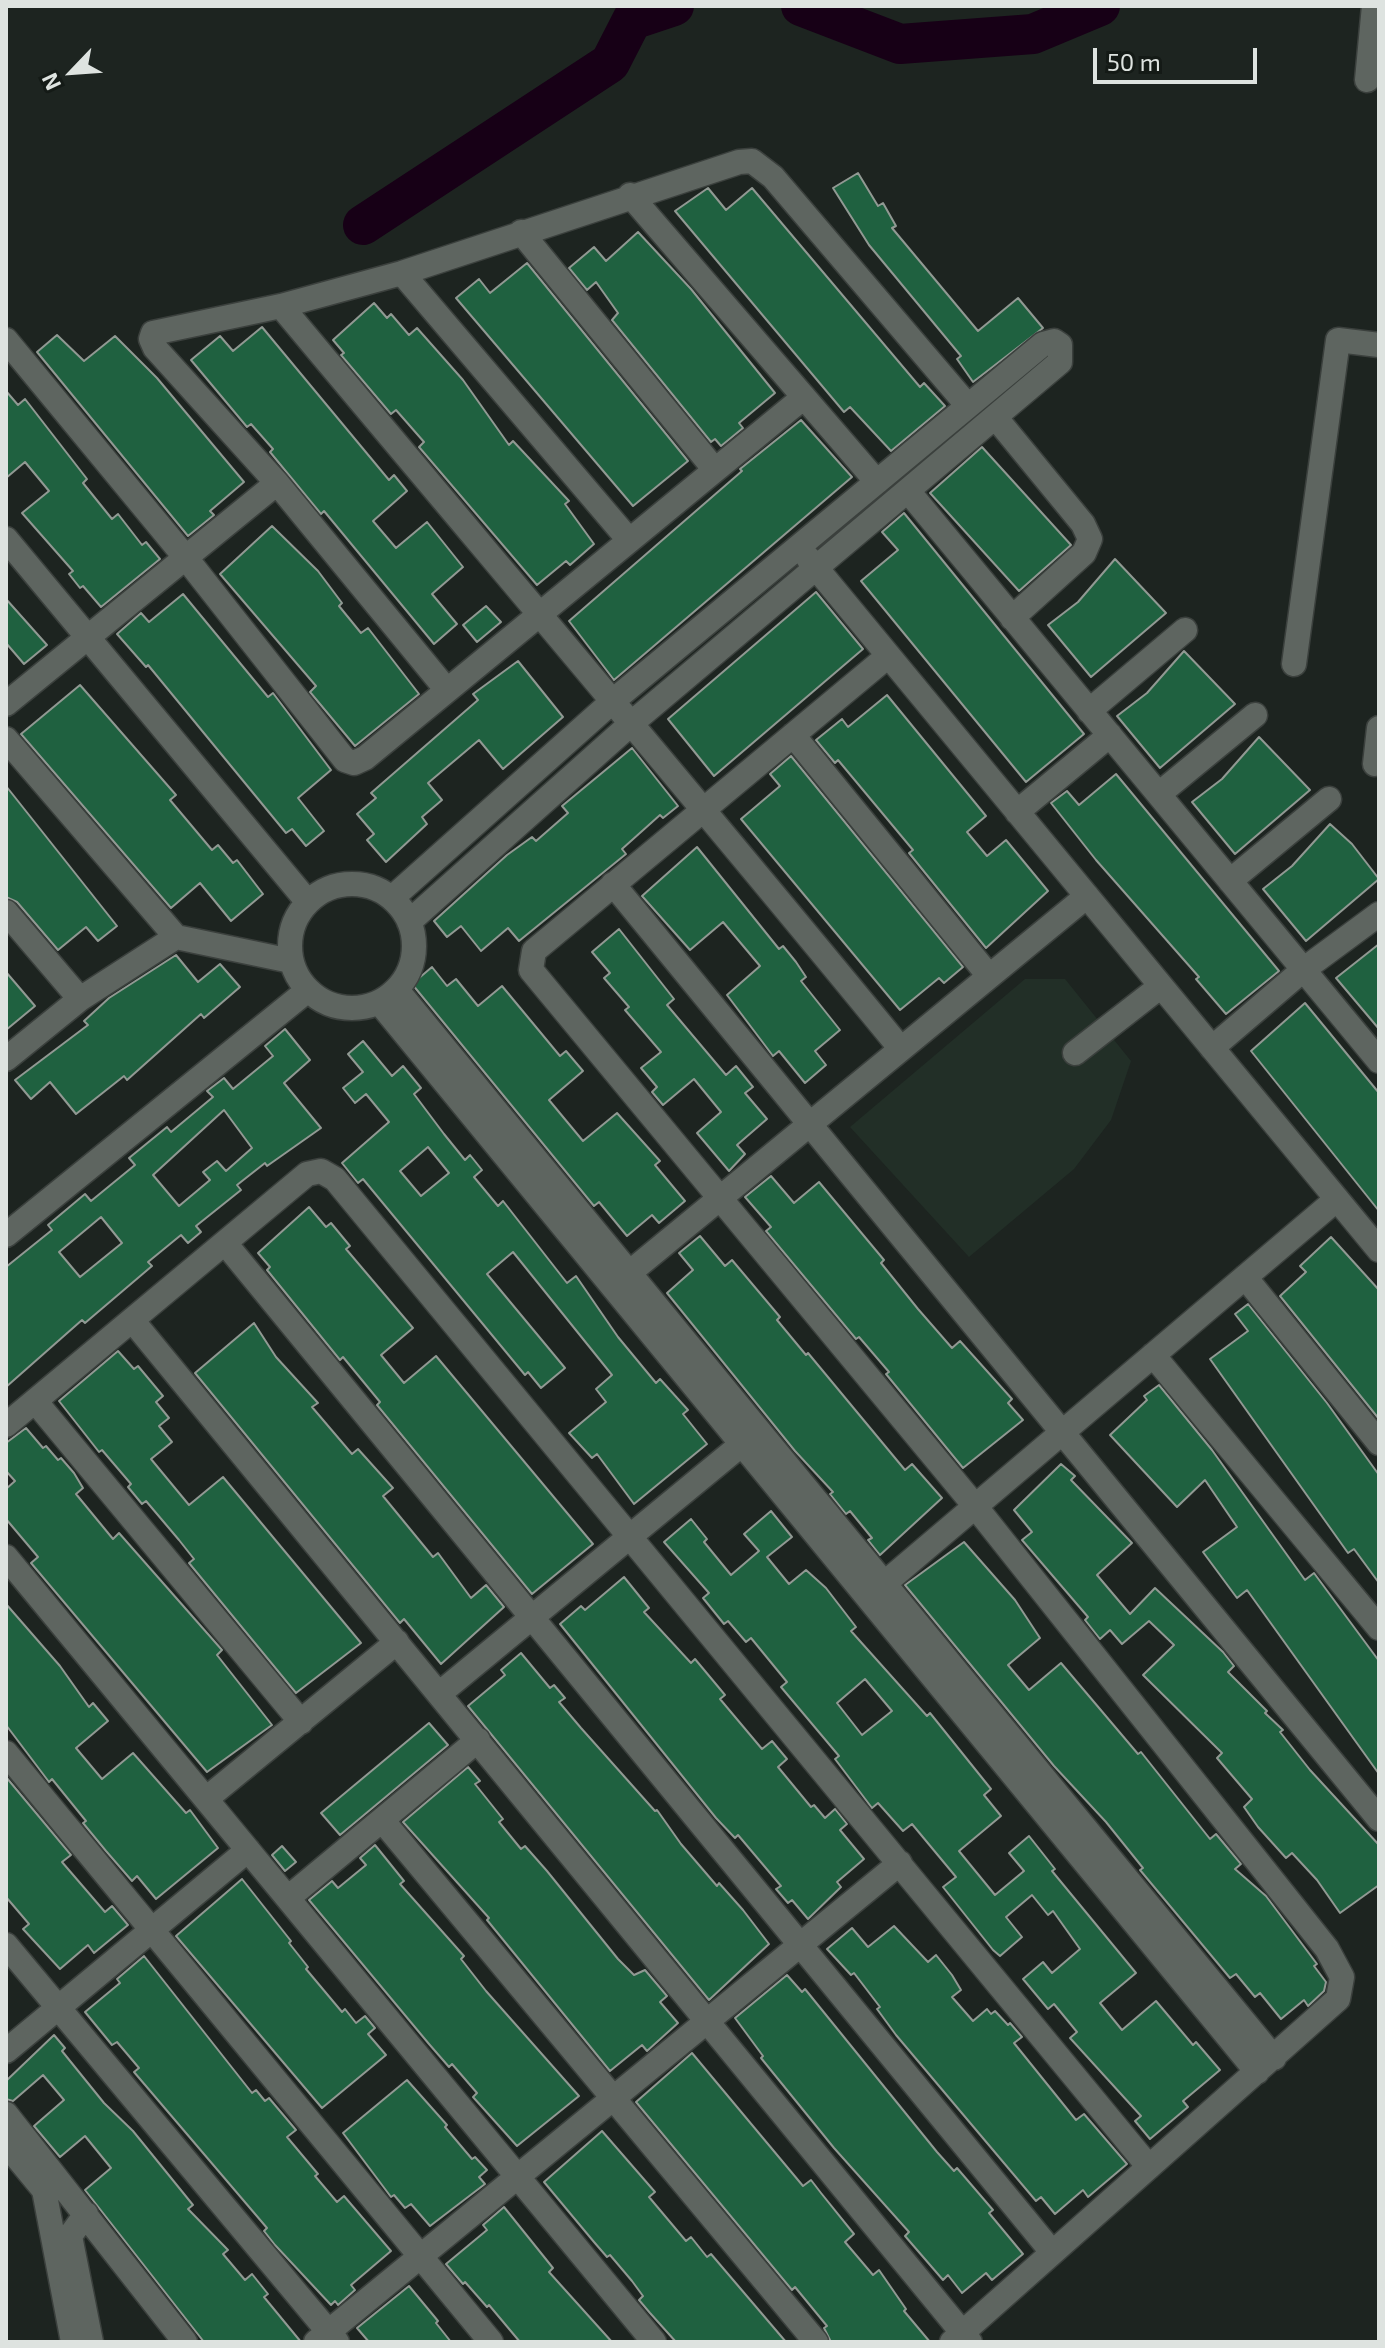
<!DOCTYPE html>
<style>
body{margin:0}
#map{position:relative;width:1385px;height:2348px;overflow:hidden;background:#1d2420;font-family:"Exo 2",sans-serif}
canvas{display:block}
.frame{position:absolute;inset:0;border:8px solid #dee3e0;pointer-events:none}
.north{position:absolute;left:32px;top:32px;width:80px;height:80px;-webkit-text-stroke:6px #141a16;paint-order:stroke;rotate:245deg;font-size:22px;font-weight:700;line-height:32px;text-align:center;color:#dee3e0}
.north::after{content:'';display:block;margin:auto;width:28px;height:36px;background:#dee3e0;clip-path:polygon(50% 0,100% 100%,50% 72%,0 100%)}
.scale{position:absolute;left:1093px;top:48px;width:164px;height:36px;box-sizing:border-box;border:4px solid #dee3e0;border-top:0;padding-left:10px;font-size:24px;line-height:28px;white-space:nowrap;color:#dee3e0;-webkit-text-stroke:6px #141a16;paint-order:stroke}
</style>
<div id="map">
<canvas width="1385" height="2348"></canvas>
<div class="frame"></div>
<div class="north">N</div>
<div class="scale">50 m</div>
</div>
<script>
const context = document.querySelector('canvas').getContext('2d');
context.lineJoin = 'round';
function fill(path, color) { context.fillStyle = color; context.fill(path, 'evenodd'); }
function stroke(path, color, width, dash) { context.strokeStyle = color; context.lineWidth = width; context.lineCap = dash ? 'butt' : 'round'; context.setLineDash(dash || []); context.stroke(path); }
fill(new Path2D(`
 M1025,979H1065L1131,1061L1111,1120L1074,1169L969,1257L850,1127Z`), '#222f27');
stroke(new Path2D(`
 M801,6L900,44L1033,34L1100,6
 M363,225L610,63L632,20L674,6`), '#170016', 40);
const building = new Path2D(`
 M858,173L878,206L883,203L896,226L892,228L978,331L1018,298L1043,328L973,382L957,359L961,356L869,245L833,188Z
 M708,188L726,210L752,188L920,387L924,383L945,406L891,451L850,407L844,412L675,211Z
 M638,232L691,289L775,393L739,423L743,428L721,446L715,439L711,442L612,320L618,313L596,282L587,290L569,268L594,247L606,261Z
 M527,263L688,461L633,506L456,298L479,279L490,293Z
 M374,303L387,318L391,314L409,335L417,328L463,380L509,445L513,441L569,501L565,504L594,544L570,565L566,561L537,585L419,447L424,442L396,410L391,414L341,355L344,353L333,340Z
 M262,327L389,480L394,475L407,491L373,521L396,548L427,522L463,567L432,594L457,624L434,644L324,511L321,514L270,452L273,449L251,424L247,427L191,360L220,336L233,351Z
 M57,335L84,361L115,336L157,378L244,482L210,511L214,515L188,536L37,352Z
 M6,391L18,405L25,399L87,479L83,483L112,519L118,514L142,545L146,542L160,559L101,607L83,586L80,588L69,574L73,571L22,513L49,491L25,462L6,478Z
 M801,420L852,477L614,680L569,621L742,471L740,469Z
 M982,447L1071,545L1019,591L930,493Z
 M904,513L1084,734L1026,782L861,581L898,550L882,532Z
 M272,526L318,571L342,603L339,606L361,633L368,628L419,694L355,746L310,692L316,686L220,574Z
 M1115,559L1166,613L1091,677L1048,625L1078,602Z
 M816,592L863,649L714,776L668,719Z
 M183,594L268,697L273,693L331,770L298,798L324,831L306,846L292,829L286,833L148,665L146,667L117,634L141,613L149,622Z
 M6,599L47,645L24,664L6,643Z
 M486,606L501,622L477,642L463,625Z
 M1184,651L1235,704L1160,768L1117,716L1147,693Z
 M518,661L563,717L503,769L479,740L428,783L442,800L422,817L427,824L386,862L367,840L374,834L357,814L376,798L371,793L478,700L473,694Z
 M80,685L176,795L170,800L212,850L218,845L233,863L237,860L263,894L231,921L200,883L171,908L21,734Z
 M887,695L986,816L967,832L987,856L1006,840L1048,891L986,948L909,853L913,850L838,760L835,763L816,740L842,719L848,727Z
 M1259,737L1310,790L1235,854L1192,802L1222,779Z
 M632,748L678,806L663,818L660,815L622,849L626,854L519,941L508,928L481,951L461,926L447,937L434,921L507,855L532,837L536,841L568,813L562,806Z
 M791,756L963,967L944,983L939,978L900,1010L741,819L780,786L770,774Z
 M1116,774L1279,971L1226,1014L1196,979L1199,977L1096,860L1051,803L1067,791L1079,805Z
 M6,786L117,926L98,941L86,927L58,950L17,902L6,897Z
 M1330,824L1352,844L1379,879L1306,941L1263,889L1292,866Z
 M697,847L779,949L783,946L796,962L806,977L801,981L840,1030L815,1051L826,1065L805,1083L779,1051L773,1056L727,995L760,966L723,922L690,950L642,896Z
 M619,929L674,999L667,1005L726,1075L736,1066L753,1087L745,1093L767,1119L737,1145L745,1154L729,1171L697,1133L721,1112L694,1079L663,1105L652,1092L657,1087L641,1068L661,1052L625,1010L629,1007L604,978L610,973L592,952Z
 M1379,944V1029L1336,978Z
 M176,955L198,982L220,964L240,987L204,1018L201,1014L127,1080L124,1076L76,1114L50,1082L31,1099L15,1080L88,1025L84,1021L109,998Z
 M432,967L447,986L456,979L478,1006L502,986L560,1056L566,1051L583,1071L549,1100L583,1141L617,1113L660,1161L655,1165L685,1201L659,1223L652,1215L627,1236L599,1202L594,1206L412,984Z
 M6,972L35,1006L6,1030Z
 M1305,1003L1379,1093V1211L1251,1051Z
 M285,1029L310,1060L284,1083L321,1128L267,1166L265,1163L237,1185L241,1190L196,1226L201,1232L188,1243L181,1235L148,1262L152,1266L85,1323L82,1320L6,1387V1267L52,1230L48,1225L85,1194L91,1201L135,1165L129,1158L167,1127L171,1132L213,1097L207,1091L224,1078L233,1089L273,1056L265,1046ZM224,1110L252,1148L226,1171L217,1161L203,1172L210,1180L179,1206L153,1175ZM101,1217L122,1243L80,1277L59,1252Z
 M363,1041L392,1076L403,1066L421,1088L414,1094L444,1134L465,1160L470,1155L482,1170L474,1177L498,1206L503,1201L567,1283L576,1276L618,1337L656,1383L660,1379L688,1410L683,1414L707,1444L634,1504L597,1454L592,1458L569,1433L606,1402L596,1389L612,1375L513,1252L487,1274L565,1368L541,1388L528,1372L525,1375L363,1179L358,1183L342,1163L389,1122L366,1094L355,1103L343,1088L363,1072L348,1054ZM428,1147L449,1173L421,1196L400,1171Z
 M771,1176L794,1203L819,1182L884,1260L881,1263L918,1309L952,1348L960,1341L1012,1399L1008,1403L1023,1420L963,1468L886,1374L889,1372L859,1337L856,1339L766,1231L771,1227L745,1197Z
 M309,1207L326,1227L331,1223L350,1246L346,1249L413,1328L381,1355L404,1383L436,1356L593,1544L532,1594L377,1405L380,1402L343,1357L340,1360L267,1270L270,1267L258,1253Z
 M700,1236L725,1266L732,1260L780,1317L777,1320L806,1355L808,1353L905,1470L912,1464L942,1498L880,1555L868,1540L872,1538L850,1511L846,1514L830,1494L833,1492L795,1451L667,1293L693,1270L679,1253Z
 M1331,1237L1379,1290V1419L1280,1296L1306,1272L1300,1266Z
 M1248,1304L1327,1403L1379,1475V1583L1354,1549L1348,1553L1210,1359L1248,1331L1235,1314Z
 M254,1323L276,1357L318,1403L312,1407L352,1454L358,1449L393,1488L383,1496L433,1557L438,1553L471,1598L486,1585L504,1607L441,1664L404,1619L400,1623L195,1373Z
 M118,1351L134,1369L138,1366L163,1396L156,1402L169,1418L159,1426L172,1442L151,1459L189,1505L223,1477L361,1643L296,1693L189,1563L194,1559L179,1540L146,1501L142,1504L128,1487L131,1484L102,1450L99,1452L59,1401Z
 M1159,1385L1212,1450L1305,1580L1314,1573L1379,1661V1774L1247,1590L1237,1598L1203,1552L1237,1527L1205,1480L1177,1507L1110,1435L1147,1400L1144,1396Z
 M26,1428L43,1448L46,1446L58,1460L61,1458L74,1473L83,1488L76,1494L113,1539L119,1533L222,1650L217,1655L272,1725L207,1772L31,1563L38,1557L6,1519V1489L15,1481L6,1471V1443Z
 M1061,1464L1075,1476L1071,1480L1132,1543L1097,1575L1130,1614L1155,1588L1223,1652L1234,1666L1228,1672L1267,1711L1265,1713L1283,1730L1280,1732L1310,1770L1379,1845V1885L1340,1913L1317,1880L1292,1853L1286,1858L1258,1827L1244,1807L1252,1799L1217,1758L1222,1753L1143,1675L1174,1645L1149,1621L1122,1644L1110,1630L1100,1639L1085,1620L1088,1617L1022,1540L1032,1532L1014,1510Z
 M771,1511L792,1537L767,1557L789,1584L806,1570L826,1588L856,1627L851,1631L927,1716L930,1713L991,1789L984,1795L1001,1816L959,1851L995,1895L1024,1871L1009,1853L1029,1836L1055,1869L1052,1871L1136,1973L1100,2003L1122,2030L1156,2001L1193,2045L1196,2042L1220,2070L1183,2101L1188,2107L1150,2139L1135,2121L1141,2116L1070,2038L1077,2032L1054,2004L1048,2009L1023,1979L1043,1962L1052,1973L1080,1949L1053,1911L1048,1915L1032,1895L1006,1917L1022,1937L1000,1956L993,1950L943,1887L956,1877L912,1824L903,1831L878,1803L872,1808L835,1759L839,1756L781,1687L787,1682L751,1638L746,1642L728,1621L724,1624L703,1598L709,1593L664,1542L691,1519L707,1539L704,1542L731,1575L759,1551L744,1534ZM865,1679L892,1711L862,1735L837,1703Z
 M964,1542L1015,1600L1040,1638L1008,1665L1029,1690L1061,1663L1138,1754L1141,1752L1210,1839L1216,1834L1241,1864L1235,1869L1266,1896L1317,1964L1314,1966L1326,1982L1324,1991L1308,2006L1304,2000L1281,2019L1260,1993L1255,1997L1236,1974L1230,1978L1140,1870L1143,1868L1106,1822L1054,1766L905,1585Z
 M624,1577L649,1608L644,1612L691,1663L695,1659L725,1695L720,1699L762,1749L772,1741L787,1759L778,1767L811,1807L814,1805L825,1818L835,1809L847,1824L840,1830L864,1859L837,1882L841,1887L808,1919L792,1900L788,1903L776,1889L781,1886L738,1835L735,1838L716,1818L560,1624L581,1606L585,1610Z
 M6,1604L60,1666L89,1707L93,1703L108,1721L76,1748L102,1779L133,1753L186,1813L190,1810L218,1848L156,1899L137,1876L132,1881L106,1851L83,1823L86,1821L52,1779L49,1782L6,1725Z
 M521,1653L550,1688L554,1685L565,1698L559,1702L581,1728L655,1811L657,1810L681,1844L717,1886L719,1883L743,1910L769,1944L709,2000L468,1706L505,1675L501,1670Z
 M429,1723L448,1745L340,1835L321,1813Z
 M468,1767L480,1781L475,1784L503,1819L499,1822L521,1849L525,1846L547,1871L618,1959L634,1975L645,1970L667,1996L660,2002L678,2023L647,2051L642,2045L610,2071L487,1920L489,1918L403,1822Z
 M6,1777L71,1855L62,1862L105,1912L112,1906L128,1925L94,1953L88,1945L60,1969L23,1929L29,1924L6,1897Z
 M375,1845L404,1881L400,1884L464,1956L461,1959L486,1991L579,2096L517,2146L473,2097L477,2093L452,2064L449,2067L429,2044L309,1900L332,1881L338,1888L366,1865L360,1858Z
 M282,1846L296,1862L285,1871L272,1855Z
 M242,1879L291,1941L289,1943L308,1967L306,1969L342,2012L345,2009L356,2023L365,2016L375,2028L368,2034L386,2055L322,2108L176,1936Z
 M894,1926L928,1962L936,1955L952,1975L961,1990L952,1997L973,2021L987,2009L991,2014L995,2011L1008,2025L1010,2023L1022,2037L1014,2043L1076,2120L1084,2114L1127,2164L1088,2197L1083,2190L1055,2214L1041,2197L1036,2201L896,2035L877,2009L880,2007L854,1973L851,1975L827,1949L852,1928L868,1947Z
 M144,1956L252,2093L256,2090L265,2101L269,2098L296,2130L287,2137L318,2174L315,2176L337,2202L344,2196L391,2251L351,2285L355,2290L338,2305L335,2301L331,2305L275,2245L264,2231L267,2228L134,2072L139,2068L117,2042L112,2045L85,2012L120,1983L117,1979Z
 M787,1975L802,1992L805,1989L937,2152L954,2171L957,2168L993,2210L989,2213L1023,2254L992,2280L986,2273L962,2293L948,2275L943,2280L905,2236L909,2232L834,2148L761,2058L763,2056L735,2018Z
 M54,2035L65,2048L62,2051L104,2103L133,2131L193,2205L188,2209L228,2250L223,2254L245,2280L252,2274L268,2294L264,2297L301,2342H204L85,2190L111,2168L85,2136L60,2157L34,2126L64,2100L43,2075L13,2101L6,2099V2081Z
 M692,2053L803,2186L811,2180L821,2193L854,2234L845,2242L873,2275L879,2270L906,2309L904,2311L930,2342H831L824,2328L827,2326L795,2287L792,2290L636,2102Z
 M407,2080L447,2125L445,2127L472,2159L475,2157L487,2170L479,2177L485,2184L430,2226L411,2204L405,2208L394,2195L391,2197L343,2133Z
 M602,2131L655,2192L649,2197L686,2241L691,2237L707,2257L711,2254L786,2342H676L650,2313L639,2300L643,2296L632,2281L610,2255L607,2257L594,2242L544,2182Z
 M504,2207L553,2268L549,2272L612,2342H520L489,2305L487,2307L465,2282L463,2284L446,2264L487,2230L483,2225Z
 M409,2286L438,2321L436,2323L451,2342H369L357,2328Z`);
fill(building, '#1f6140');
stroke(building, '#919993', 2);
const minor = new Path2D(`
 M1367,80L1374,6
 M630,195L877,482
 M521,232L715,470
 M402,273L629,540
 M281,306C488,554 697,799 901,1049
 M6,340L186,558L345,760L354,763L365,758L804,397
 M996,418L1083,524L1090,539L1084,553L1012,618
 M908,491L1379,1061
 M6,539L307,901
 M808,558L1379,1250
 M888,656L534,951L531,970L975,1506L1327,1949L1342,1977L1338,1999L952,2342
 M1294,664L1338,340L1379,345
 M446,689L277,483L155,348L151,339L153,333L281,306L402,273L739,162L752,161L773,177L968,406
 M6,704L277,483
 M1089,711L1185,630
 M793,735L989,976
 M6,739L176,937L291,961
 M1375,764L1379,728
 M1159,794L1255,715
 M1017,812L1110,735
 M1230,881L1329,799
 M290 946a62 62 0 1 1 124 0a62 62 0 1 1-124 0Z
 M613,884L1379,1819
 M392,898L614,700L1043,344L1054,341L1060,345V362L633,722L409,922
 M6,912L80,999
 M397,990L1274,2058
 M379,1002L1257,2072
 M1212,1048L1303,970L1379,914
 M1075,1053L1161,986
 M6,1059L80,999L176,937
 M6,1235L308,990
 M225,1243L1052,2252
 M1245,1277L1379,1443
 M617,1283L1087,896
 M132,1320L970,2342
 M1153,1355L1379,1628
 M35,1401L301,1722
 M6,1425L307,1174L321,1171L335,1179L1149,2167
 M6,1557L654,2342
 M872,1594L1337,1199
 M439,1694L753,1435
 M6,1753L491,2342
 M206,1799L397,1642
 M382,1820L816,2342
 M288,1898L478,1740
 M6,1945L337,2342
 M6,2051L248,1850
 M6,2114L185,2342
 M6,2144L44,2190L73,2342
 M86,2214L70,2236L91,2342
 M316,2342L900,1863`);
stroke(minor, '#3b403d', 27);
stroke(minor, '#5e6560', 24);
</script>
